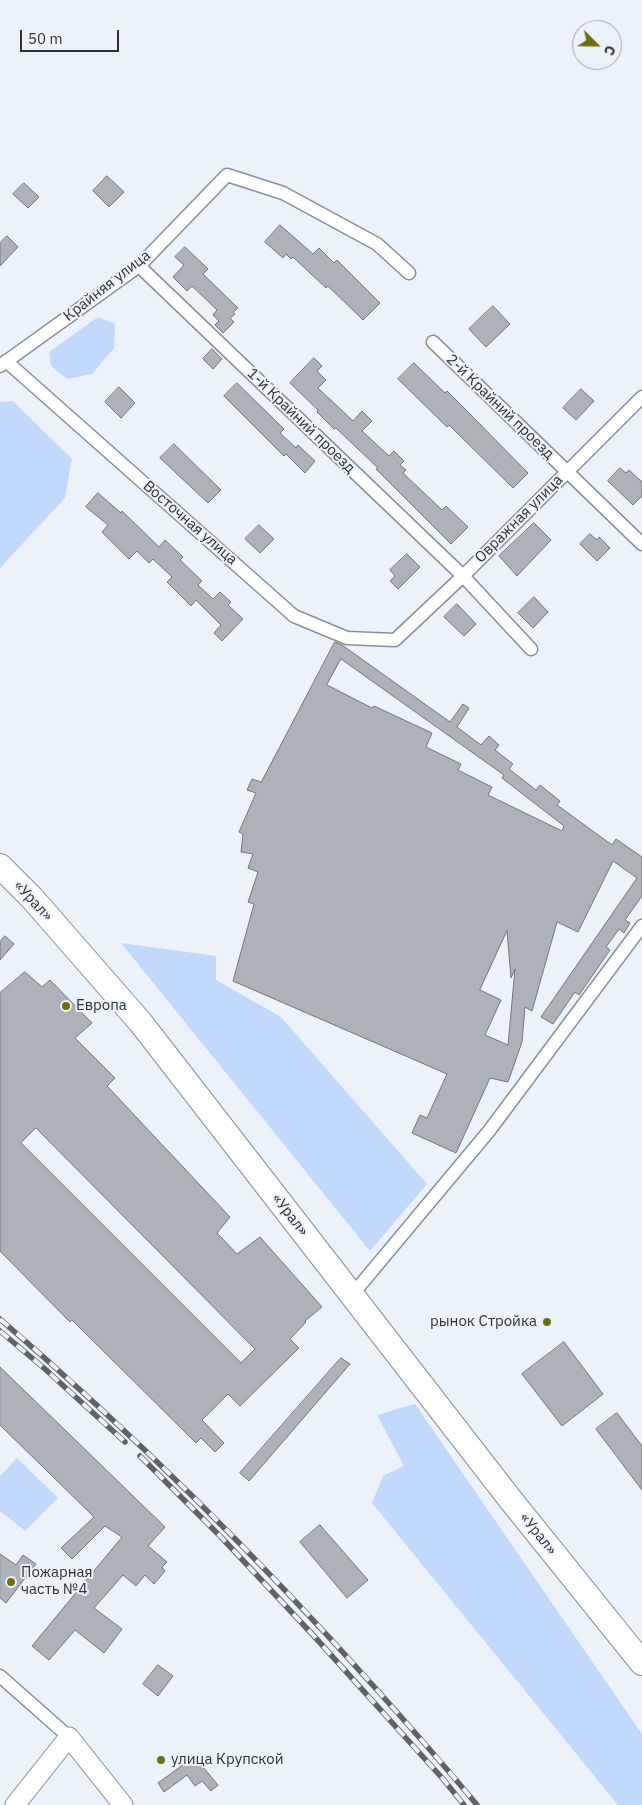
<!DOCTYPE html>
<meta charset="utf-8">
<style>
body{margin:0}
#map{position:relative;width:642px;height:1805px;overflow:hidden;background:#ecf2fa;font-family:"IBM Plex Sans",sans-serif}
canvas{display:block}
.north{position:absolute;left:572px;top:20px;width:50px;height:50px;box-sizing:border-box;background:#ecf2fa;border:1px solid #a0a4aa;border-radius:50%;rotate:113deg;font-size:14px;font-weight:700;line-height:20px;text-align:center;color:#2e3033}
.north::after{content:'';display:block;margin:auto;width:18px;height:22px;background:#6d6e10;clip-path:polygon(50% 0,100% 100%,50% 72%,0 100%)}
.scale{position:absolute;left:20px;top:30px;width:99px;height:22px;box-sizing:border-box;border:2px solid #2e3033;border-top:0;padding-left:6px;font-size:15px;line-height:18px;white-space:nowrap;color:#2e3033;-webkit-text-stroke:4px #ecf2fa;paint-order:stroke}
</style>
<div id="map">
<canvas width="642" height="1805"></canvas>
<div class="north">С</div>
<div class="scale">50 m</div>
</div>
<script>
const context = document.querySelector('canvas').getContext('2d');
context.lineJoin = 'round';
function fill(path, color) { context.fillStyle = color; context.fill(path, 'evenodd'); }
function stroke(path, color, width, dash) { context.strokeStyle = color; context.lineWidth = width; context.lineCap = dash ? 'butt' : 'round'; context.setLineDash(dash || []); context.stroke(path); }
function drawText(font, color, halo, rows, align = 'center') {
  context.font = font + ' "IBM Plex Sans",sans-serif'; context.lineWidth = 4; context.setLineDash([]); context.textBaseline = 'middle'; context.strokeStyle = halo; context.fillStyle = color; for (const [text, x, y, turn = 0] of rows) {
    context.save(); context.translate(x, y); context.rotate((+turn || 0) * Math.PI / 180); context.textAlign = isNaN(turn) ? turn : align; if (halo) context.strokeText(text, 0, 0); context.fillText(text, 0, 0); context.restore();
  }
}
fill(new Path2D(`
 M98,317L115,324L114,348L92,374L67,379L51,366L49,352Z
 M13,401L72,459L65,498L0,568V402Z
 M121,943L216,956V980L281,1017L427,1184L370,1251Z
 M415,1404L642,1734V1805H618L372,1503L383,1476L404,1466L377,1415Z
 M17,1458L58,1498L25,1531L0,1511V1476Z`), '#c2d8fc');
const building = new Path2D(`
 M107,176L124,192L109,207L93,191Z
 M24,183L39,197L28,208L13,194Z
 M280,225L313,254L319,248L334,263L337,260L380,303L363,320L328,286L326,288L293,257L291,259L286,254L283,258L265,242Z
 M7,236L18,247L0,266V243Z
 M185,247L208,269L203,274L238,308L233,312L235,314L230,318L234,322L223,333L215,325L219,321L213,315L217,310L192,286L187,291L173,277L184,265L175,257Z
 M493,306L510,324L486,347L469,329Z
 M212,349L222,359L213,369L203,359Z
 M314,358L322,366L317,371L326,380L318,388L353,421L362,411L372,421L362,431L389,456L394,451L404,461L400,465L406,470L403,473L442,510L446,506L468,527L451,544L376,469L378,468L336,428L334,429L317,412L318,410L290,383Z
 M414,363L445,393L447,391L465,409L528,473L513,488L449,425L447,427L398,379Z
 M237,383L284,429L280,433L296,448L298,445L315,461L305,473L286,454L284,456L224,396Z
 M119,387L135,403L121,418L105,402Z
 M581,389L594,401L576,420L563,408Z
 M174,444L221,490L208,503L160,458Z
 M620,468L626,473L629,470L642,482V496L633,505L608,481Z
 M98,493L121,513L122,511L159,547L165,540L183,557L180,560L202,581L198,585L213,599L220,592L231,602L228,605L243,619L222,641L214,633L221,625L196,600L191,606L167,582L172,577L153,559L149,563L137,551L129,559L102,532L108,525L86,507Z
 M534,523L551,540L517,576L499,556Z
 M259,525L274,539L260,553L245,539Z
 M590,534L597,540L599,537L610,548L597,561L580,544Z
 M407,554L420,567L398,589L390,581L395,576L390,570Z
 M534,597L548,612L533,628L518,613Z
 M457,604L476,624L464,636L444,617Z
 M335,642L342,645L450,722L463,704L469,708L457,727L481,745L489,736L499,745L495,750L513,764L509,769L536,790L540,785L560,801L557,805L612,845L616,839L642,857V896L625,920L630,923L624,933L619,929L606,947L610,950L579,995L575,992L553,1024L541,1017L637,878L613,861L578,932L557,922L532,1011L525,1007L522,1042L508,1082L490,1078L456,1153L412,1133L420,1115L427,1118L447,1074L233,981L254,904L248,902L258,872L248,868L253,854L241,852L243,834L239,832L256,793L247,790L252,779L261,782ZM341,659L504,775L502,778L564,826L562,831L488,795L492,787L458,770L461,764L426,747L432,733L374,706L372,708L327,685ZM507,931L511,978L515,969L508,1045L485,1035L501,1000L480,990Z
 M5,936L14,944L0,960V942Z
 M25,972L42,987L50,980L92,1023L75,1038L115,1078L107,1086L230,1217L217,1233L237,1254L260,1237L322,1307L305,1321L306,1322L290,1339L299,1348L240,1406L228,1394L202,1420L224,1443L215,1452L201,1438L196,1443L72,1320L70,1322L0,1251V993ZM36,1128L255,1349L241,1363L21,1143Z
 M564,1342L603,1394L562,1426L522,1374Z
 M341,1358L350,1364L249,1481L240,1473Z
 M0,1367L165,1527L148,1546L167,1562L162,1567L165,1571L154,1584L145,1575L136,1586L123,1575L94,1608L122,1629L104,1653L75,1630L49,1660L32,1646L122,1537L105,1526L72,1559L61,1548L94,1517L0,1425Z
 M617,1413L642,1446V1490L596,1429Z
 M320,1525L368,1580L347,1598L300,1542Z
 M0,1554L16,1565L23,1555L36,1564L6,1603L0,1598Z
 M158,1665L173,1676L158,1696L143,1684Z
 M193,1755L218,1785L211,1791L202,1781L195,1786L187,1775L164,1792L158,1783L180,1767Z`);
fill(building, '#adb2ba');
stroke(building, '#71767e', 1);
const street = new Path2D(`
 M139,266L463,576L531,649
 M433,342L642,544
 M6,361L294,616L347,638L395,640L463,576L642,397
 M0,366L139,266L227,175L283,193L377,244L409,273
 M352,1295L489,1131L642,926
 M0,1676L69,1737`);
const secondary = new Path2D(`
 M15,1805L69,1737L123,1805`);
const highway = new Path2D(`
 M0,866L32,898L141,1023L510,1499L642,1663`);
stroke(street, '#8b9097', 15);
stroke(secondary, '#8b9097', 21);
stroke(highway, '#8b9097', 26);
stroke(street, '#fff', 12);
stroke(secondary, '#fff', 19);
stroke(highway, '#fff', 24);
const rail = new Path2D(`
 M0,1319C134,1434 260,1559 378,1691C411,1728 445,1766 477,1805
 M0,1331L45,1369L125,1442
 M140,1456L221,1537L313,1635L443,1779L464,1805`);
stroke(rail, '#5f6266', 5.5);
stroke(rail, '#ecf2fa', 4, [11]);
for (const [x, y, r, color] of [
 [66,1006,5,"#6d6e10"],
 [547,1322,5,"#6d6e10"],
 [11,1582,5,"#6d6e10"],
 [161,1760,5,"#6d6e10"]
]) { const dot = new Path2D(); dot.arc(x, y, r, 0, 2 * Math.PI); context.fillStyle = color; context.fill(dot); stroke(dot, '#ecf2fa', 2); }
drawText('15px', '#2e3033', '#ecf2fa', [
 ["Крайняя улица",107,286,-38],
 ["2-й Крайний проезд",500,407,44],
 ["1-й Крайний проезд",301,421,44],
 ["Овражная улица",519,519,-45],
 ["Восточная улица",190,523,41],
 ["«Урал»",33,901,47],
 ["«Урал»",290,1215,52],
 ["«Урал»",538,1534,51]
]);
drawText('15px', '#2e3033', '#ecf2fa', [
 ["Европа",76,1006],
 ["рынок Стройка",537,1322,"right"],
 ["Пожарная",21,1573],
 ["часть №4",21,1590],
 ["улица Крупской",171,1760]
], 'left');
</script>
